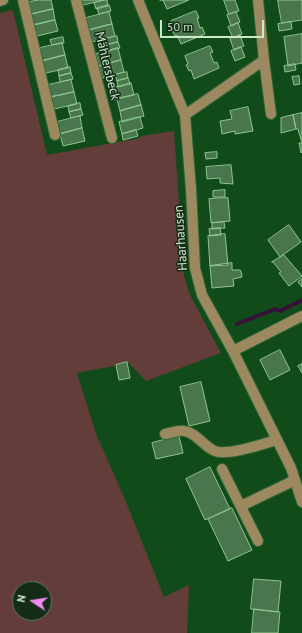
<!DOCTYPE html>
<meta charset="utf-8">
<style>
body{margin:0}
#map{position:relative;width:302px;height:633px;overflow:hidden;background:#104b19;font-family:"PT Sans",sans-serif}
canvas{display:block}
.north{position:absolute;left:12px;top:581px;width:40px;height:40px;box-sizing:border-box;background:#142b15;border:1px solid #5d775e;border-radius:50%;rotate:282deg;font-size:11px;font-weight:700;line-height:16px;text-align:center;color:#cbe9cc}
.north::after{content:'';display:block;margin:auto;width:14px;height:18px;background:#f08bf5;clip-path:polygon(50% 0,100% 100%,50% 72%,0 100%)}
.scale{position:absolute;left:160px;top:20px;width:104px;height:18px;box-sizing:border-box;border:2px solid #cbe9cc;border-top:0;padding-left:5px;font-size:12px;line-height:14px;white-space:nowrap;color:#cbe9cc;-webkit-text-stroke:3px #142b15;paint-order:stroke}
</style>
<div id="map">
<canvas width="302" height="633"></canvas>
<div class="north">N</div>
<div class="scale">50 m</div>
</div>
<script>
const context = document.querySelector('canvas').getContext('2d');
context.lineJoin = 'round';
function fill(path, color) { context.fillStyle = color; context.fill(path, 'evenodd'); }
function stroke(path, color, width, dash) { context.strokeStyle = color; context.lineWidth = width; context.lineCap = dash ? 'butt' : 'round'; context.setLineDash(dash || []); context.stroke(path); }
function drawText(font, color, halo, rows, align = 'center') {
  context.font = font + ' "PT Sans",sans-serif'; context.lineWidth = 3; context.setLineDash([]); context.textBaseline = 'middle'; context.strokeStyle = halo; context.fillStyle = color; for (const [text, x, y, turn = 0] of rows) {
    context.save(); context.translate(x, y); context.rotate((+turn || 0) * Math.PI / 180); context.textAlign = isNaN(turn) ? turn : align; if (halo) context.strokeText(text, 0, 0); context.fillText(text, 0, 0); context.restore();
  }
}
fill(new Path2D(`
 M13,10L47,155L140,138L141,136L174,131L184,275L189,293L221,353L146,381L129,363L77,373L96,434L124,497L164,597L189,585L187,633H0V13ZM20,589H44V613H20Z`), '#623d3a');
stroke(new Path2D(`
 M237,324L275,309L280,311L302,300`), '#351137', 4);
const building = new Path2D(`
 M39,0H51L53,9L32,14L29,2Z
 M82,0H104L83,5Z
 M104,0H107L108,6L96,9L94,3Z
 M160,0H189L167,9L163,0Z
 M224,0H235L239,11L229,14Z
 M278,0H302V20L282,23Z
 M109,5L111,11L99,14L97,8Z
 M53,9L55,20L34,25L32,14Z
 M196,11L199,18H197L200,28L202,27L205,34L181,44L177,35L175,36L172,30L175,29L171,21Z
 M109,12L112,24L89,30L86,18Z
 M236,12L240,22L231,26L227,15Z
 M55,20L58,31L37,36L34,25Z
 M291,22L292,29L279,31L278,24Z
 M238,23L242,34L233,38L228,27Z
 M112,24L115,36L92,42L89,30Z
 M302,34V63L288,66L284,37Z
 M240,35L244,46L234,50L230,39Z
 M117,36L118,42L106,45L105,39Z
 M63,37L64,43L52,45L50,40Z
 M118,42L120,48L108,51L106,45Z
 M62,43L65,55L42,61L40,48Z
 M210,46L213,52L210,53L214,63L217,62L219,68L194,79L191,70L189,71L186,65L188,64L185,56Z
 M241,47L245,57L235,61L231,51Z
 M118,48L121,60L99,66L96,54Z
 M65,55L68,68L46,73L42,61Z
 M121,60L124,72L102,78L99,66Z
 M295,64L296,70L285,72L284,66Z
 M70,67L71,73L59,76L58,70Z
 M127,72L128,78L117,81L115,75Z
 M71,73L73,79L60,82L59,76Z
 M299,76L300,84L294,85L292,77Z
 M128,78L130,84L118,87L117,81Z
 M71,80L74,92L51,97L48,85Z
 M131,83L134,95L113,100L110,89Z
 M74,92L77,104L54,109L51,97Z
 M138,94L141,105L120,111L117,99Z
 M80,103L81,109L69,112L68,106Z
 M141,105L144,116L122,122L120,111Z
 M248,107L253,131L235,134V131L222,134L220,121L232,119L230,111Z
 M81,109L83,115L71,118L69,112Z
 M302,113V152L301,153L299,143H302L298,129H296L293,115Z
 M293,115L296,129L281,133V118Z
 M80,116L82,128L60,134L57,122Z
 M140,117L143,128L122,134L119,122Z
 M82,128L85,141L63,146L60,134Z
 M136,130L138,136L123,140L122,134Z
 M217,152V158L206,159L205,153Z
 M231,165L233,184L220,183V178L207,179L206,167Z
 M225,190V197H213V191Z
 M228,198L230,221L211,223L209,199Z
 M224,222L225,228L212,229V223Z
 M289,225L301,242L280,257L268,240Z
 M220,228L221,235L210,236L209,229Z
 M225,234L228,265L210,266L208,236Z
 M284,255L302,276L289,286L279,273L281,272L273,262H272Z
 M232,263V270H240L241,271L242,277L233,279L234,286L212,288L210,266Z
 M302,279V287L298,282Z
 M280,350L290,370L270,380L260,360Z
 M127,362L130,378L119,380L116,365Z
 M302,364V373L298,366Z
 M201,382L210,421L189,426L180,387Z
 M179,436L183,453L156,459L152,443Z
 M210,467L230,509L205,520L186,479Z
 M232,508L252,550L228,561L208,519Z
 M254,579L281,581L278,612L251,609Z
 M254,609L280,612L278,633H252Z`);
fill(building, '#4a764d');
stroke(building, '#8cc68e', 1);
const minor = new Path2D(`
 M23,0L55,135
 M76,0L112,138
 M138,0L185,115L191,189L195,268L202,295L233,351L291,468L302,502
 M0,1L3,0
 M264,60L271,114
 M185,115L264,60L258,0
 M233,351L302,316
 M165,434C171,433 178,430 184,431C196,432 204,447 215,451C226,456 264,444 276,440
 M222,469L258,541
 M241,506L295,480`);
stroke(minor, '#326739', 12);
stroke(minor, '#9d895f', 10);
drawText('13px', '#cbe9cc', '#142b15', [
 ["Mählersbeck",107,66,76],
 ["Haarhausen",181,238,-94]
]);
</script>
